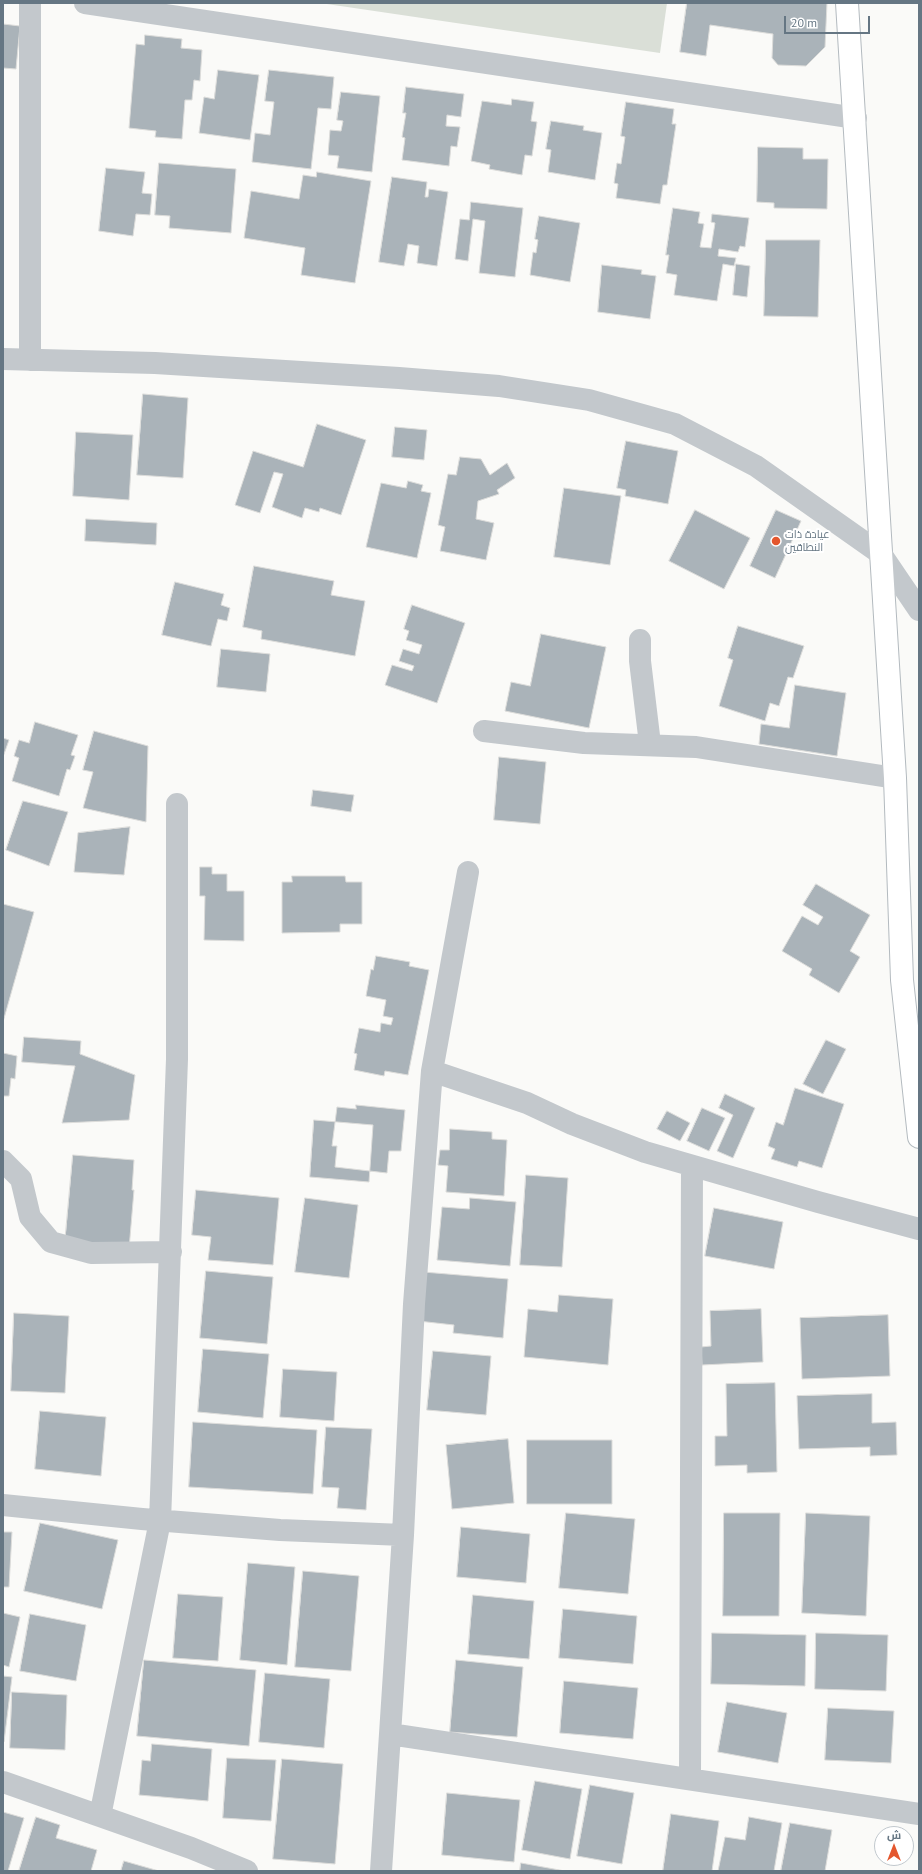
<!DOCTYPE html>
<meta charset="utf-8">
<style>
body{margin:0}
#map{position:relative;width:922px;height:1874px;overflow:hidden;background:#fafaf8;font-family:"PT Sans",Cairo,sans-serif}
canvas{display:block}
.frame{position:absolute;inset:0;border:4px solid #657683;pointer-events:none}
.north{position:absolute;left:874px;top:1826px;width:40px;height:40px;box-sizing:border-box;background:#fff;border:1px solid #c1c8cd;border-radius:50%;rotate:0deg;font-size:11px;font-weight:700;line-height:16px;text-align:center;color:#657683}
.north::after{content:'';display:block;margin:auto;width:14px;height:18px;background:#e4572e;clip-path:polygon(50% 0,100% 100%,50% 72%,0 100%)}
.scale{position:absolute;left:784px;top:16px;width:86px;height:18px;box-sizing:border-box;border:2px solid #657683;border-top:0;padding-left:5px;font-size:12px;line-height:14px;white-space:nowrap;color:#657683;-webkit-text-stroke:3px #fff;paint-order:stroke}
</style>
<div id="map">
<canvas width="922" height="1874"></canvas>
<div class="frame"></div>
<div class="north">ش</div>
<div class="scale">20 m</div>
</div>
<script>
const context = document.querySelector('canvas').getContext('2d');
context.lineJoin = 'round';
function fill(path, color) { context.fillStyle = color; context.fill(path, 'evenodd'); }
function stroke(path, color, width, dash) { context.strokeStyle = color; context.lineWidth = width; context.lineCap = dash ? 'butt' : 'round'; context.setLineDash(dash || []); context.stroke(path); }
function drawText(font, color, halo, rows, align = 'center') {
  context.font = font + ' "PT Sans",Cairo,sans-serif'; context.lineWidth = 4; context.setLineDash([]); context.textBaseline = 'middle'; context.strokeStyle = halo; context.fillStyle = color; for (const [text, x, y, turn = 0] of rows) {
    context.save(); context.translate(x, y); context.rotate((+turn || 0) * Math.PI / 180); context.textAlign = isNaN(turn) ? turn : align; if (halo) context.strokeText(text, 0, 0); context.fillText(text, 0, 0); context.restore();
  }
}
fill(new Path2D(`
 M320,3H667L660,53Z`), '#dadfd7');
const building = new Path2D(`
 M687,3H827L825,47L806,66L778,65L772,58L773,34L710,25L706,56L680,52Z
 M3,24L20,26L16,69L3,68Z
 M145,35L182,39L181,48L202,50L200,81L194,80L192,100H185L182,139L155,137L156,131L129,128L136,44L144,45Z
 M218,70L259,75L250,140L199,133L204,97L214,99Z
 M269,70L334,77L331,109L318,108L311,169L252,162L255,133L270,135L274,102L265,101Z
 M406,87L464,94L461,117L447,115L446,126L460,127L457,147L451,146L449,166L402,160L405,138L402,137L406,113H403Z
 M341,92L380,96L372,172L337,168L339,156L328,155L330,130L341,131L343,121L337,120Z
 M512,99L534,102L531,121L537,122L532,156L525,155L522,175L489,169L490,165L471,161L482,101L511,105Z
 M626,102L674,109L672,124H676L667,185H663L660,204L616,198L618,184L614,183L617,163L621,164L625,137L621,136Z
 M551,121L584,126L583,130L602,133L595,180L548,172L551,150L546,149Z
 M758,147L803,148V159H828L827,209L774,208V203L757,202Z
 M159,163L236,169L231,233L169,228L170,216L155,215Z
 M106,168L145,172L142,193L152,194L150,215L136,214L133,236L99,231Z
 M317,172L371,181L355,283L301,275L305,248L244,238L251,191L299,199L303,175L316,177Z
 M392,177L427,182L425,197H428L429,189L448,192L437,266L417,263L419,246L408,244L404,266L379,262Z
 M471,202L523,208L515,277L479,273L485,221L473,219L468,261L455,259L460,219L469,220Z
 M673,208L700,212L698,223L704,224L700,247L711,248L715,223L711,222L712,214L749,218L745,247L740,246L738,252L719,249L718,256L736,258L734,266L723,264L717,301L674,295L677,275L666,273L669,255H666Z
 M539,216L580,223L570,282L530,275L533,252L536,253L538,240L535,239Z
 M766,240H820L818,317L764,316Z
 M736,264L750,266L747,297L733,295Z
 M602,265L642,270L641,274L656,276L650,319L598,312Z
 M143,394L188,398L183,478L137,475Z
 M317,424L366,440L341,515L320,508L319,512L305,508L302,518L272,507L283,474L274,472L260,513L235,505L253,451L303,467Z
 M395,427L427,430L424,460L392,457Z
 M76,432L133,435L129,500L73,496Z
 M626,441L678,451L668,504L625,496L626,490L617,488Z
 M460,457L481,459L490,475L507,463L515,478L497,490L499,494L478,501L476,519L494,523L486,560L440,551L445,527L438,525L448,474L456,475Z
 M408,481L423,485L421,491L431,493L417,558L366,547L381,483L406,488Z
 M564,488L621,496L610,565L554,557Z
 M695,510L750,538L724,589L669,561Z
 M776,510L801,521L775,578L750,566Z
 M86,519L157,523L156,545L85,541Z
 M254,566L334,581L331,595L365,601L355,656L261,639L262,631L243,627Z
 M175,582L224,594L221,605L230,608L227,621L218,619L211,646L162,635Z
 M412,605L465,623L437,703L385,685L392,665L412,671L414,666L399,661L403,649L419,654L422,645L406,640L409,631L404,629Z
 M738,626L804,646L793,678L788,677L779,706L770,703L765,721L719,706L733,660L728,658Z
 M541,634L606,647L589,728L505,711L511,682L530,686Z
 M221,649L270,654L266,692L217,687Z
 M795,685L846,693L837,756L759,744L761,724L789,728Z
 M35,722L78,735L71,755L75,756L70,770L67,769L59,796L12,781L19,758L14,756L19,740L29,743Z
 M94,731L148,746L146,822L83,808L93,772L83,770Z
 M3,738L9,740L3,757Z
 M499,757L546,762L540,824L494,820Z
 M313,790L354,795L351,812L311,806Z
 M23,801L68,812L49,866L6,850Z
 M130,827L124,875L74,872L78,833Z
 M200,867H212V874H227V891H244V941L204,940L205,896H200Z
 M292,876H345L346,882H362V924H340V932L282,933V882H292Z
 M816,884L870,915L850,951L860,957L839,993L809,975L812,969L782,951L802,916L818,925L823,917L803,905Z
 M3,904L34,912L3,1022Z
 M376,956L410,962L409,966L429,970L408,1075L385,1071L384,1076L354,1070L357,1054L354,1053L359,1028L380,1032L381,1023L391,1025L393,1018L383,1016L386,1000L366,996L371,969L373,970Z
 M24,1037L81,1041L80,1054L135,1075L129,1120L62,1123L75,1066L22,1062Z
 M826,1040L846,1049L823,1094L803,1084Z
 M3,1053L17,1056L15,1079L11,1078L9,1096H3Z
 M795,1088L844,1104L822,1168L799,1161L797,1167L771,1159L775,1149L768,1146L776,1122L783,1125Z
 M725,1094L755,1108L733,1158L717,1151L733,1115L719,1108Z
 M356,1105L405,1110L401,1151H389L387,1173L335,1167L337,1146H332L337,1107L356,1109Z
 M702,1108L725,1118L709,1151L687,1141Z
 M667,1111L690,1123L680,1141L657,1129Z
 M314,1120L373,1125L369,1182L310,1177Z
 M450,1129L492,1132V1139L507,1140L504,1196L446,1192L448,1166L438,1165L440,1150H449Z
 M73,1155L134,1160L132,1190H134L129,1249L65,1243Z
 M526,1175L568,1178L562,1267L520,1265Z
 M196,1190L279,1198L273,1265L208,1260L211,1237L192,1235Z
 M305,1198L358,1205L349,1278L295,1272Z
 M470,1198L516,1202L510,1266L437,1260L442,1207L469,1209Z
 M714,1208L783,1222L774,1269L705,1256Z
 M206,1271L273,1277L267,1344L200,1338Z
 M423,1272L508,1279L503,1338L453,1333L454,1325L418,1321Z
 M559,1295L613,1299L608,1365L524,1357L528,1309L557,1312Z
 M761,1309L763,1362L702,1365L701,1347L711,1346L710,1311Z
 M14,1313L69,1316L65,1393L11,1391Z
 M888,1315L890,1376L802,1379L800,1318Z
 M203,1349L269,1354L263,1418L198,1412Z
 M433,1351L491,1356L486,1415L427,1410Z
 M283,1369L337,1372L334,1421L280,1417Z
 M775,1383L777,1472L747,1473V1465L715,1466V1436H727L726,1384Z
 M872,1394V1423L896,1422L897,1455L870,1456V1447L799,1449L797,1396Z
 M40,1411L106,1417L101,1476L35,1469Z
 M193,1422L317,1430L313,1494L189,1487Z
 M326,1427L372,1429L366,1510L337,1508L339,1488L322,1487Z
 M508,1439L514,1503L452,1509L446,1445Z
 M527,1440H612V1504H527Z
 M566,1513L635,1519L628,1594L559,1588Z
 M724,1513H780L779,1616H723Z
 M806,1513L870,1516L866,1616L802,1613Z
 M40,1523L118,1540L102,1609L24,1591Z
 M461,1527L530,1534L526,1583L457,1577Z
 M3,1532H12L9,1587H3Z
 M248,1563L295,1567L287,1665L240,1660Z
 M303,1571L359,1576L351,1671L295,1667Z
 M178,1594L223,1597L218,1661L173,1658Z
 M473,1595L534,1601L529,1659L468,1654Z
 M563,1609L637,1616L633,1664L559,1658Z
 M3,1613L20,1617L9,1667L3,1665Z
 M30,1614L86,1625L76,1681L20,1671Z
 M712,1633L806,1635L805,1686L711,1684Z
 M816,1633L888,1635L886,1691L815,1689Z
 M144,1660L256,1670L249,1746L137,1736Z
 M456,1660L523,1667L517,1737L450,1732Z
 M265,1673L330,1679L324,1748L259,1742Z
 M3,1676L12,1677L4,1742H3Z
 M564,1681L638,1688L633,1739L560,1733Z
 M12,1692L67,1695L65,1750L10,1748Z
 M727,1702L787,1713L778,1763L718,1752Z
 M828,1708L894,1711L891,1763L825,1760Z
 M152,1744L212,1749L208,1801L139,1795L142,1760L150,1761Z
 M227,1758L276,1760L271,1821L223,1818Z
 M282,1759L343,1764L335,1864L273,1859Z
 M535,1781L582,1789L570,1859L522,1850Z
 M590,1785L634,1793L622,1864L577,1856Z
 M447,1793L520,1800L514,1862L442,1855Z
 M3,1812L24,1818L8,1871H3Z
 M671,1814L719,1821L712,1871H663Z
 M36,1817L60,1825L56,1838L97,1850L91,1871H19Z
 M749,1817L782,1823L774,1871H718L725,1837L745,1840Z
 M790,1823L832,1830L825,1871H781Z
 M124,1861L159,1871H121Z
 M521,1863L565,1871H520Z`);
fill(building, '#aab3b9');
stroke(building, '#dcdcda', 1);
const secondary = new Path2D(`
 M847,3L895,778L902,980L919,1137`);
stroke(secondary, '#b3babf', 24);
stroke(new Path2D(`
 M30,3V360
 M85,3L856,118
 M3,359L155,363L399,378L499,386L589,400L675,424L756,466L881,554L919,610
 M640,640V661L650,744
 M484,731L584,743L696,747L895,778
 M432,1071L527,1103L572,1124L645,1152L818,1202L919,1229
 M3,1161L21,1179L30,1217L51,1242L91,1253L171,1252
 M3,1505L142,1519L280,1530L403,1535
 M390,1734L403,1535L414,1304L432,1071L468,872
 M690,1778L692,1166
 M3,1782L191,1848L247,1871
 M100,1816L160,1521L177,1059V804
 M381,1871L390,1734L919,1814`), '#c3c8cc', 22);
stroke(secondary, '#fff', 22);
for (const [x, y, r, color] of [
 [776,541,5,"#e4572e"]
]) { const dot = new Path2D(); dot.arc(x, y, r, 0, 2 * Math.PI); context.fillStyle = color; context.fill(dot); stroke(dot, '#fff', 1.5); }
drawText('11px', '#657683', '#fff', [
 ["عيادة ذات",785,535],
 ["النطاقين",785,548]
], 'left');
</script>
